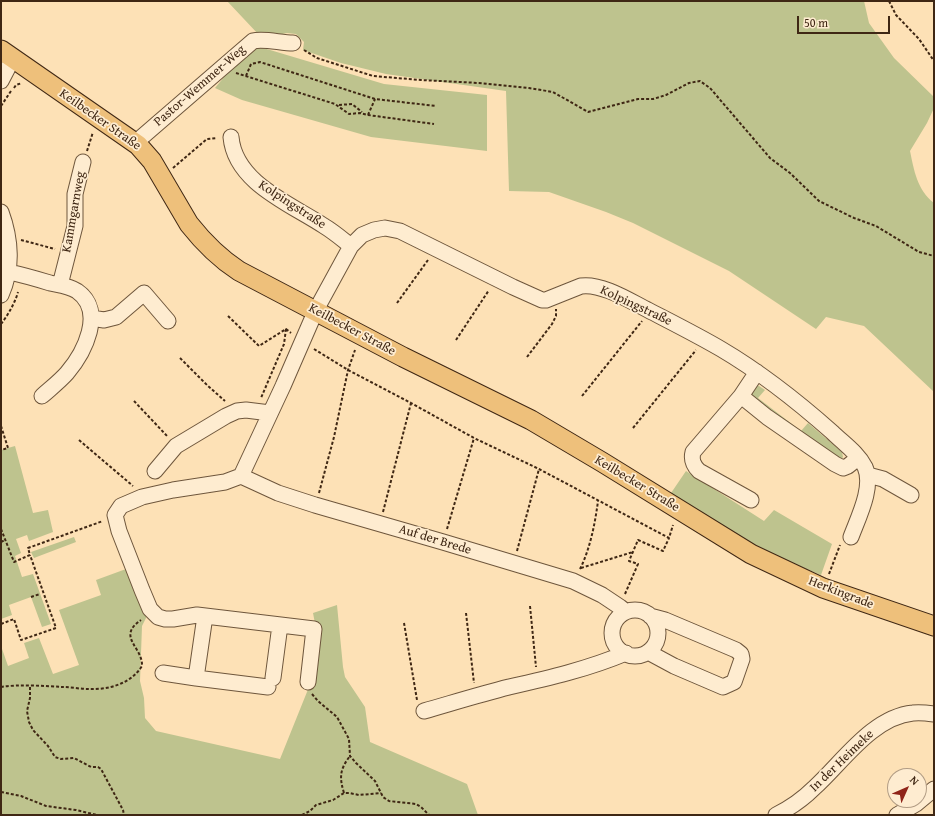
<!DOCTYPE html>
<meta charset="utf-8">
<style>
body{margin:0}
#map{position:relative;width:935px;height:816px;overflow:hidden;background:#fde1b6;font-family:"Gentium Book Plus",serif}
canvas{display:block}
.frame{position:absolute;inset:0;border:2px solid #3f2714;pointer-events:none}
.north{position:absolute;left:887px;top:768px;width:40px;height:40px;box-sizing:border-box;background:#feecd0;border:1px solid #b29d85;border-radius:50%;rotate:45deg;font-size:11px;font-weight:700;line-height:16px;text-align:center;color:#3f2714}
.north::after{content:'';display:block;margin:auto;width:14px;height:18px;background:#8f2418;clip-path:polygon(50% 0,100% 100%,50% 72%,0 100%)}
.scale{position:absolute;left:797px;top:16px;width:93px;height:18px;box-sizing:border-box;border:2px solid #3f2714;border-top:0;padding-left:5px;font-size:12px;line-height:14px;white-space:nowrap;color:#3f2714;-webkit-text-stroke:3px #feecd0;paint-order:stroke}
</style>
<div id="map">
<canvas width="935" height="816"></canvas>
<div class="frame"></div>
<div class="north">N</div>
<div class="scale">50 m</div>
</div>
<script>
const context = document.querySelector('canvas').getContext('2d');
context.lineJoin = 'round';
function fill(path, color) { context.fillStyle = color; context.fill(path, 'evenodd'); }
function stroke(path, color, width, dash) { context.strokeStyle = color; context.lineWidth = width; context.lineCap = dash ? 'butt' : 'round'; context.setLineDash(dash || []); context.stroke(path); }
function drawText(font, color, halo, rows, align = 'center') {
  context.font = font + ' "Gentium Book Plus",serif'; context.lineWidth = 3.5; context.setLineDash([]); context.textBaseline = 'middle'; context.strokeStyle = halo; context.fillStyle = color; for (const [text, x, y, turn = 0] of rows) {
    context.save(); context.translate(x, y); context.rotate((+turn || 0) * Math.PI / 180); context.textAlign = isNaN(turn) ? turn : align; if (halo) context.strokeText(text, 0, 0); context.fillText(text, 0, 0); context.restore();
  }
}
fill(new Path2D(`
 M227,1H864L869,23L894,58L934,97V108L927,123L910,151C914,170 917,190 934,203V392L864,326L826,317L816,329L729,271L633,223L606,212L549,192L509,191L506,91L386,74L341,63L303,50L304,42L296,34L287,33L278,35H259Z
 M249,47H260L384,84L487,95V151L371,137L242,100L215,88Z
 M756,384L765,390L758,398L801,431L808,423L842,452L843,457L841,460L747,397Z
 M15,446L33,513L48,510L53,532L29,541L27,535L16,539L21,553L15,556L22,577L33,574L51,624L42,627L31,597L9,605L12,615L1,619V450Z
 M686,471L764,521L774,510L832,544L821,575L760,550L669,496Z
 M74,537L76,542L34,558L31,552Z
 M126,569L148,604L146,618L142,626L140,681L144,698L145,718L156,731L280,759L311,682L318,639L313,613L337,605L343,667L345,677L365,707L370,742L467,784L478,815H1V646L8,666L29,658L24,643L39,638L53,674L79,665L59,610L101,595L96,580Z`), '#bec38e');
const minor = new Path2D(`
 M1,81L13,58
 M231,137C235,183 291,204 324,226C334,232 342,239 351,246
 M135,143L253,41C263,38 281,43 293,43
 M1,212C11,239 13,269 1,295
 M9,272C23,275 37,279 50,283C59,285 69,286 77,291C106,311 84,353 67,373C60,381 51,388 42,396
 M60,285L75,226V194L83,162
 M91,318L104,320L116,317L144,293L168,321
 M741,396L767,417L835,464L843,468L848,466L858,458
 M155,471L176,446L226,416L237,411L246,410L270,413
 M868,475L883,479L911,495
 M241,476L278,493L315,505L443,542L573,581L602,595L620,607L625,611
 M751,500L699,471C693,465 691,460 693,452L741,396L757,372
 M612 633a23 23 0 1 1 46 0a23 23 0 1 1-46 0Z
 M205,616L196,678L268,687
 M648,652L674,666L723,687L734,682L742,659L741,654L736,650L665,620L650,616
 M163,673L196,678
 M273,678L280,625
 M308,682L314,629L197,615L173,619H165L158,617L150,609L142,590L119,531L115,515L121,506L142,497L173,490L225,482L241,476L283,386L316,310L351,246L362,235L374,230L385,228L400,231L513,287L542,300H546L581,286C602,283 630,301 648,310C673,323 697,335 721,349C760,372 797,401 832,432C843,443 858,453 865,467C874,487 858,518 851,537
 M424,711C452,703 481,694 509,687C549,678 588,669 626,653
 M776,815C790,808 803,799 814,788C842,763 872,717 913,713C920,712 927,713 934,714
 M897,815L916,804L934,789`);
const major = new Path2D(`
 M1,50L138,145L152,161L189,224C204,243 219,258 239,271L403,357L531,420L602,462L751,554L823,588L934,626`);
stroke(minor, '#6e563c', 17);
stroke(major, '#3f2714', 21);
stroke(new Path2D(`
 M889,1L896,15L919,39L934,61
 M304,50L317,58L373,76L421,80L479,83L529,88L553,92L588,112L638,99H653L666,95L689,83L700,81L710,88L770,158L790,173L819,201L854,218L876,226L919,252L934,256
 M236,73L335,104L349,114L360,113L368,115L434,124
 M246,76L251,64L260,62L375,99L436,106
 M14,88L16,85L22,83
 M339,105L352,104L362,112
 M1,106L11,91
 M368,115L375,99
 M87,151L93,132
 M173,168L207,139L217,138
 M21,240L55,249
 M397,303L428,260
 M228,316L259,346L286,329L284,344L261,398
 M1,324C8,315 15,303 18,292
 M286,329L291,333
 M456,340L489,290
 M314,349L348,370L411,403L474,438L539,469L669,538L673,525
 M527,357L552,324L556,316V309
 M180,358L208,386L225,401
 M582,396L642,321
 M134,401L168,437
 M1,426L8,448L1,450
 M633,428L696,350
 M79,440L133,486
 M319,493L334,437L348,370L355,350
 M383,512L411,403
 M1,529L14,562L30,555L28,548L103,521
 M447,529L474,438
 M1,542L5,540
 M517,551L539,469
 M581,568L633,552
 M580,569C590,549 595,524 598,501
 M829,574L840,545
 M625,594L638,564L629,561L638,540L663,551L669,538
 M31,597L40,594
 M530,606L536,667
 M466,613L474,683
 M404,623L417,700
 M1,624L14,619L21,640L56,628L30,555
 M1,687C19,684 44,686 63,687C71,687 80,689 88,689C108,690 131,684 142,666C143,647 116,637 141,620
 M30,687V698L27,711L29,722L33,730L48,746L55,757L61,759L74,758L91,767H98L101,769L123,810L124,815
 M312,694L318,701L337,717L349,739L350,756L356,763L375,781L383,797L389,801L416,804L421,807L429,815
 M1,792L21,796L46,806L76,810L97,815
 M344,793C339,777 340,769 350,756
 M302,815L310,811L316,805L333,800L344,793H349L359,795L381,793`), '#3f2714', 2, [3, 2]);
stroke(minor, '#feecd0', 15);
stroke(major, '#eec07b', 19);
drawText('13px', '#3f2714', '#feecd0', [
 ["Pastor-Wemmer-Weg",200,86,-41],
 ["Keilbecker Straße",100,120,35],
 ["Kolpingstraße",292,205,33],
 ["Kammgarnweg",74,212,-80],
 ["Kolpingstraße",636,306,25],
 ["Keilbecker Straße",352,330,28],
 ["Keilbecker Straße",637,484,31],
 ["Auf der Brede",435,540,17],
 ["Herkingrade",841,593,21],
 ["In der Heimeke",842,761,-44]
]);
</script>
